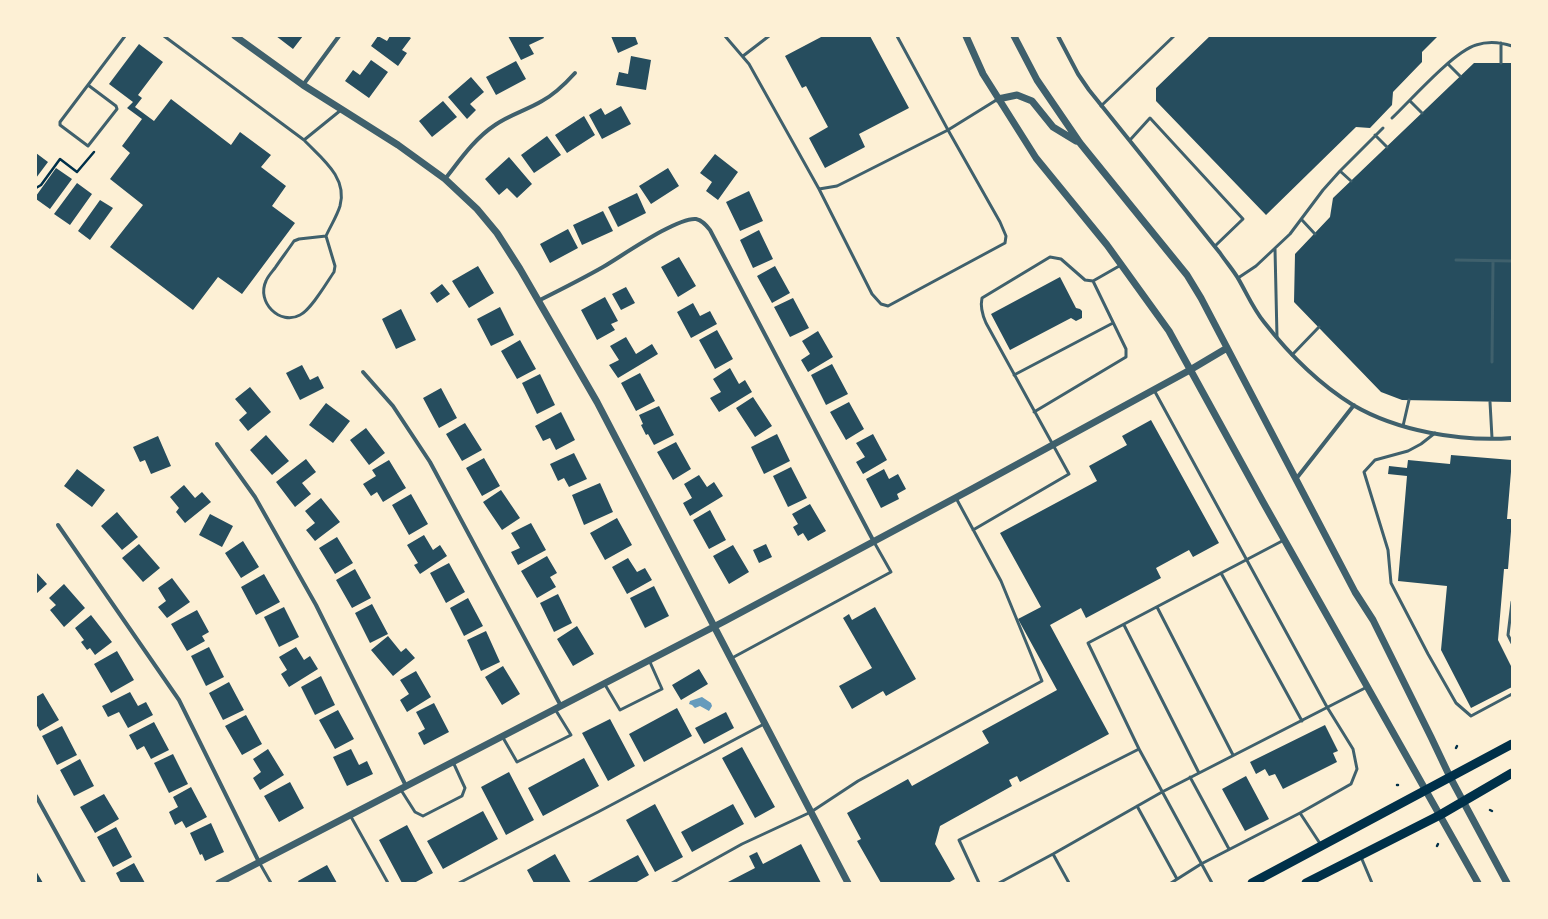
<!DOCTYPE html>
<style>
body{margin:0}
#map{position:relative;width:1548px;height:919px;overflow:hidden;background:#fdf0d5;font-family:Montserrat,sans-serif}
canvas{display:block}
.frame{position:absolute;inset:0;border:37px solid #fdf0d5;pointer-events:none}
</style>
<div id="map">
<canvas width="1548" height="919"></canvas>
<div class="frame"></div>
</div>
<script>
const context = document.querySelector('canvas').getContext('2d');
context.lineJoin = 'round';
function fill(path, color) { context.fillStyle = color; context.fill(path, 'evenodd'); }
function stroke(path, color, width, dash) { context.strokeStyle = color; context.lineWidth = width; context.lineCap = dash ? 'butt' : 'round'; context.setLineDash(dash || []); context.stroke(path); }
fill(new Path2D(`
 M702,697L711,703L712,706L709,711L700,706L695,708L692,705L689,704L690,701Z`), '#669bbc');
fill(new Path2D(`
 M276,36H303L293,49Z
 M378,36L387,41L390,36H408L411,38L402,50L407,53L398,66L371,46Z
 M508,36H543L544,38L529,45L534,54L521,60Z
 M611,36H635L638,44L618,53Z
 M823,36H870L909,108L859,134L865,147L825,168L809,138L828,127L806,86L802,88L785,56Z
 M1210,36H1438L1422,52V62L1393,92L1392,105L1370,128L1356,127L1266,215L1156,101V88Z
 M139,44L163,62L138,95L142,98L135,107L154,121L171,99L231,145L240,132L271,155L261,167L286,186L272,206L295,223L242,294L218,277L193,310L110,247L143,205L110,179L130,153L122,146L142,119L127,108L133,102L109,84Z
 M631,56L651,60L646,90L616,85L619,72L628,74Z
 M371,60L388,72L369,98L345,81L353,70L360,75Z
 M516,61L526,79L496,95L486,77Z
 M1474,63H1512V402L1402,400L1381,392L1294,302L1295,254L1330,217L1333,198Z
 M471,77L484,92L470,104L476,110L467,119L448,97Z
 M443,101L457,117L432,137L419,121Z
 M621,106L631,124L602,139L589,115L601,108L605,115Z
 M584,116L595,135L567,153L555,135Z
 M547,136L561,155L534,173L521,155Z
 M36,153L48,162L36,178Z
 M715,154L738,172L718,200L706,191L712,182L700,173Z
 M509,157L532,184L517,198L507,188L499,195L485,179Z
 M56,168L72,179L50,209L36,199V196Z
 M668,168L679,186L651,204L639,186Z
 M77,183L92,194L70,225L54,214Z
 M749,191L763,221L740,231L726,202Z
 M637,193L646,213L618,227L608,207Z
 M100,200L113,208L90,240L78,231Z
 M603,211L613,231L582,245L573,225Z
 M568,229L578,248L550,263L540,244Z
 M759,230L773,259L753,268L740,240Z
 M679,257L696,286L678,297L661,267Z
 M478,266L494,293L469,308L452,281Z
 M775,266L790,293L772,303L757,276Z
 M1060,277L1076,308L1080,309L1082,311V318L1076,321L1071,318L1010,350L991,314Z
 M442,284L450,294L437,303L430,293Z
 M626,287L635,303L621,310L612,294Z
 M605,297L618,321L611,324L615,330L597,340L581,310Z
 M793,298L809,328L790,337L774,307Z
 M693,303L700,316L710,311L717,324L691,338L677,312Z
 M500,307L514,335L491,346L477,319Z
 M401,309L416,340L396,349L382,319Z
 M717,330L733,359L715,369L699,340Z
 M818,331L833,357L808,372L801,360L810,354L802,341Z
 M626,337L636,354L652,344L658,354L618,378L609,365L619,360L610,346Z
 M520,340L536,369L517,379L501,351Z
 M832,364L848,394L826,405L811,375Z
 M302,365L310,380L318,376L324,388L300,400L286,373Z
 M730,368L739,384L745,380L752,392L719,412L710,398L721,392L713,379Z
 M640,373L655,401L636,411L621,383Z
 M540,374L555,405L537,414L522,383Z
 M250,387L271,412L248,431L239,420L247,413L235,399Z
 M441,388L457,418L439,428L423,398Z
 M753,397L772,426L755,437L736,408Z
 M849,402L864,429L846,440L830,412Z
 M326,403L350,421L333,443L309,425Z
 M659,406L674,435L654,445L648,434L646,435L641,425L643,424L639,415Z
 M561,412L575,440L556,450L550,438L543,441L535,426Z
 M1151,420L1219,543L1193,557L1189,550L1156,568L1161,578L1086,618L1081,608L1050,625L1109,734L1020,782L1017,776L1009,780L1012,786L940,826L935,844L955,879L948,883H881L857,841L861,839L847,813L908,779L912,786L989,743L982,731L1057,690L1018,619L1041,607L1000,533L1097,481L1089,466L1127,445L1122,436Z
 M465,423L482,450L462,461L446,434Z
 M366,428L385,453L369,465L350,440Z
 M777,434L790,461L764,474L751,447Z
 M873,434L887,460L863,474L856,462L865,457L856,443Z
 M266,435L289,461L272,475L250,450Z
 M158,436L171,466L151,474L145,460L140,462L133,447Z
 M676,442L691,469L673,480L657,452Z
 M574,453L587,479L569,487L564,478L558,481L550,464Z
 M1451,455L1512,460L1507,519H1512L1508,569H1504L1498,640L1512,668V687L1471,708L1441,650L1447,586L1398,581L1407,476L1388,474L1389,466L1407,468L1408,460L1450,464Z
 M484,458L500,486L482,496L466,468Z
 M306,459L316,472L302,483L311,494L295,507L276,482Z
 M389,460L406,488L383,502L377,492L371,496L363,484L376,476L372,470Z
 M791,467L807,498L788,507L773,476Z
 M77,469L105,490L92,507L64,486Z
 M884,469L889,479L898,474L906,489L897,494L899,499L881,508L866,479Z
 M699,475L707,487L714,482L723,496L690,516L683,503L692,498L684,484Z
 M600,483L613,512L584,525L572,495Z
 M184,485L195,498L202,492L211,502L185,523L176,512L179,508L170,497Z
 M501,490L520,518L502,530L483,502Z
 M411,494L428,524L409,535L392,505Z
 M321,498L340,522L315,541L306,530L315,523L305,511Z
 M810,504L826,531L808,541L803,533L798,536L793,527L798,524L792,514Z
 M710,510L726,540L709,549L693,520Z
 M117,512L138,537L122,550L101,526Z
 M210,514L233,526L222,547L199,535Z
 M617,518L632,545L605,560L590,533Z
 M531,523L546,550L518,565L511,552L520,548L511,533Z
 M424,535L433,550L440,545L447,556L420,574L414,565L418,563L407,545Z
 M337,537L353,563L335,574L319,548Z
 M243,541L259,567L241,578L225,553Z
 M139,544L160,568L143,582L122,558Z
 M766,544L772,557L759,563L753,550Z
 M733,545L749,572L729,584L713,556Z
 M547,556L557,573L550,577L556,587L537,598L521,571Z
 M628,558L637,572L645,568L652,580L627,594L612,567Z
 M449,563L465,592L446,603L430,573Z
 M355,569L371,598L352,608L336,580Z
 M36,572L47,584L36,594Z
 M264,574L280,602L256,615L241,587Z
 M172,578L190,602L167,618L158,607L166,601L158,588Z
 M64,584L85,608L64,627L50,610L56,605L49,598Z
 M654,586L669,616L645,628L630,598Z
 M558,594L572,623L554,632L540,603Z
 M468,598L483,626L464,636L450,608Z
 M372,604L388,634L370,643L355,613Z
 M284,607L299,637L279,647L264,617Z
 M875,607L916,679L886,696L883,691L852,709L839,686L872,668L843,618L849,614L852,620Z
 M197,610L209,632L202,636L205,641L187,651L171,624Z
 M91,615L112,642L95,655L90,648L87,650L81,642L84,640L75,628Z
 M577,626L594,654L573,666L557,639Z
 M486,631L500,662L481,671L467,640Z
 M388,636L401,652L406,648L415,658L393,676L371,650Z
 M209,647L224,677L206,686L191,656Z
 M296,647L304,660L310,656L318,669L289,687L281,674L287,670L279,657Z
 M117,651L134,680L111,693L94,664Z
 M503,666L520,694L502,705L485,677Z
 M699,669L708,684L681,700L672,685Z
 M416,671L431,697L407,712L400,700L409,694L400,680Z
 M321,676L335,705L315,715L301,687Z
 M229,682L244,710L223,720L209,693Z
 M130,692L138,706L146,702L153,715L128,728L119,712L108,717L102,706Z
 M43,693L59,720L40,731L36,724V697Z
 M434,703L449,732L424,745L418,733L425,729L416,712Z
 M677,708L692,736L644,762L629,734Z
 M338,710L354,739L335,749L319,720Z
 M726,712L734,728L704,744L695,728Z
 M246,715L262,744L242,755L225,726Z
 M610,719L635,766L608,781L582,733Z
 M154,722L169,750L151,759L144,746L137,750L129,735Z
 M1325,725L1338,751L1333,753L1337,762L1283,789L1275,774L1269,776L1265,769L1256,774L1250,762Z
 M62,726L77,755L57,765L42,736Z
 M742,747L775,807L755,818L722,758Z
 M268,749L284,775L260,790L253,778L261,772L253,759Z
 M351,749L359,765L367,761L373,774L347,786L333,757Z
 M173,754L188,784L169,793L154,763Z
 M584,758L599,786L543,816L528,788Z
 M80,759L94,786L74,796L60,770Z
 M509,772L534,820L506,835L481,787Z
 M1246,776L1269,819L1245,831L1222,789Z
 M290,782L304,808L279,822L264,796Z
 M191,787L207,817L186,828L182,821L175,825L169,812L178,807L173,797Z
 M104,794L119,819L95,833L80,807Z
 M655,804L683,857L655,872L626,820Z
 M733,804L744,824L692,852L681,832Z
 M483,811L498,839L443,869L427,841Z
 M211,823L224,852L205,861L202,854L200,855L190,833Z
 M407,825L433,873L414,883H402L379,840Z
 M116,827L132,857L113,867L97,837Z
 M801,844L821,883H726L755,868L749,856L757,852L763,864Z
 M555,854L571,883H534L527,870Z
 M638,855L649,875L635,883H586Z
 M134,863L145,883H121L116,873Z
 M327,865L337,883H299L298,881Z
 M36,871L43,883H36Z`), '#264d5e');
stroke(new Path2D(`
 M36,188L41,185L60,159L77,172L94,152
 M1456,748L1457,746
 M1397,785H1398
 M1490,810L1492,811
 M1437,846L1438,844`), '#003049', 2.5);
stroke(new Path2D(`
 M164,36L304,140
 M725,36L749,64L819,189L872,294L881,304L888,306L1005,243L1006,236L1000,222L948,130L897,36
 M743,56L769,36
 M1501,63V43
 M1448,64L1460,76
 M88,85L116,106L117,109L88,146L60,125V122L125,36
 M1410,101L1422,113
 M1101,106L1174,36
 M1392,118C1411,100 1453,52 1476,45C1488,41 1500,42 1512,46
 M1375,135L1387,147
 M1130,140L1150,118L1243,219L1215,246
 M1340,171L1351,181
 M819,189L837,186L853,178L948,130L998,99
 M1302,220L1315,234
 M326,236L335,266L334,272C327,282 311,310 300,315C280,326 256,302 266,281C268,276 272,272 275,268C281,259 288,250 294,241L299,239L326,236C330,227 337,216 340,206C348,177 321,158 304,140L341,110
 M1275,249L1277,337
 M1456,260L1512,261
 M1238,278L1256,266L1290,234L1323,190L1340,171L1383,128
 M1292,355L1319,327
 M1492,362L1493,261
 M1014,375L1113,323
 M1154,390L1327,707L1353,749L1357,769L1351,784L1300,813
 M1490,402L1492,438
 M1034,412L1126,357V349L1093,281
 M1403,426L1409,400
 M1435,433L1421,444L1408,451L1375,460L1364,472L1388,550L1391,583L1428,654L1456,703L1471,716L1512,694
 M973,530L1069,474L986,323C982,314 980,307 982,298L1050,257L1061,259L1085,280L1093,281L1121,265
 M1221,573L1302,721
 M1512,602L1508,635L1512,643
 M1157,607L1233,755
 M1124,625L1199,773
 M732,658L891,572L874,542
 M604,683L620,710L662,689L649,660
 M502,736L517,762L571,735L555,709
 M1139,749L1088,643L1284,540
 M1190,777L1229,849
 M401,790L415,812L423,816L462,796L465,788L453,762
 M1137,806L1177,879
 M350,815L388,883
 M1053,854L1069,883
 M1361,857L1372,883
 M259,862L271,883
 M459,883L598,812L764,724
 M672,883L742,844L811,812L858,781L1042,681L1001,581L956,498
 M979,883L959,840L1139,749L1212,883
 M999,883L1053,854L1162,792L1367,687
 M1171,883L1201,864L1300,813L1321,845`), '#3f606c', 3);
stroke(new Path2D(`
 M1058,36L1078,74L1089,90L1220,253C1226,262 1234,271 1239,280C1247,294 1254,310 1264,322C1289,354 1319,384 1353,405C1397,431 1461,442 1512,438
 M303,85L339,36
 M445,179C460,160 474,139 495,125C509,115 527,110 542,101C555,94 565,84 575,73
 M538,301C560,290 582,279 603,267C622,256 677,217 696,219C702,220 706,225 710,230L874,542
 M363,372L393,406L430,462L561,706
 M217,444L255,497L316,605L406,786
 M1296,479L1354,405
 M58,525L179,700L259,862
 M36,796L84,883`), '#3f606c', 4);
stroke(new Path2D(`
 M235,36L303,85L398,145L445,179L477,209L497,233L520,269L597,402L848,883
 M966,36L983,74L1036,158L1107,245L1169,331L1263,502L1478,883
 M1014,36L1037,80L1080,143L1187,275L1201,298L1355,592L1373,620L1431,737L1450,777L1507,883
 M998,99L1017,95L1032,101L1053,127L1076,141
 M219,883L725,621L970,490L1190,370L1227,348`), '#3f606c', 7);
stroke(new Path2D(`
 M1252,883L1512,744
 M1306,883L1440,815L1512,773`), '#003049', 9);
</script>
